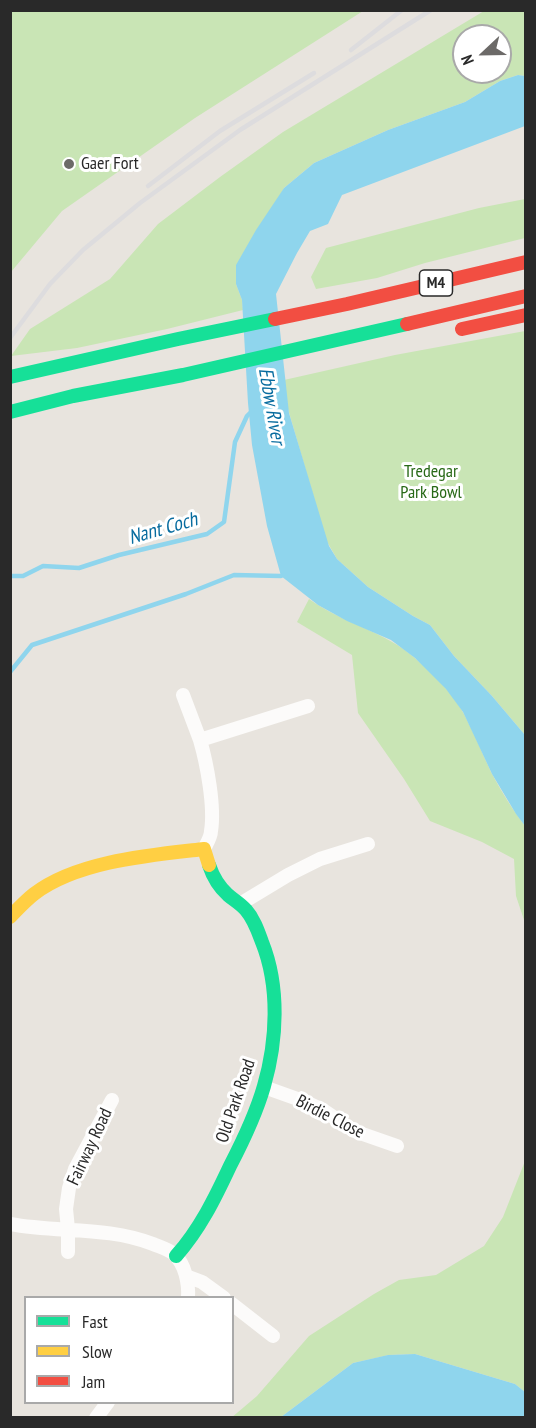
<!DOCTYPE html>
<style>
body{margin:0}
#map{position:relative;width:536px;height:1428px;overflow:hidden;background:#e8e4de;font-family:"PT Sans Narrow",sans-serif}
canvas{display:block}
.frame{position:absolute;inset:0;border:12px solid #292929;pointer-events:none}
.legend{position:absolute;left:24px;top:1296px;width:210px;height:108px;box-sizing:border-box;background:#fff;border:2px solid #a9a9a9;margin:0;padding:8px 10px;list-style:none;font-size:18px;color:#292929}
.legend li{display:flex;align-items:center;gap:12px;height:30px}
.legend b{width:30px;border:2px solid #a9a9a9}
.north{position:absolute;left:452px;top:24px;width:60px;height:60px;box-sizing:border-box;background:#fff;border:2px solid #a9a9a9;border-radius:50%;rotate:248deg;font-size:16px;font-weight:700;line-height:24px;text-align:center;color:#292929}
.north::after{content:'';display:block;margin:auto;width:21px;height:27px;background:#6c6a68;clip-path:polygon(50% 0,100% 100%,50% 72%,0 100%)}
</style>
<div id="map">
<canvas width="536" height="1428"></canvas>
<div class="frame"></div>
<ul class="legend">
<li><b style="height:8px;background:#16e098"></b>Fast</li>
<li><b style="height:8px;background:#ffcf43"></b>Slow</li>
<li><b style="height:8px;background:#f24e42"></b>Jam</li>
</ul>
<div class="north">N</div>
</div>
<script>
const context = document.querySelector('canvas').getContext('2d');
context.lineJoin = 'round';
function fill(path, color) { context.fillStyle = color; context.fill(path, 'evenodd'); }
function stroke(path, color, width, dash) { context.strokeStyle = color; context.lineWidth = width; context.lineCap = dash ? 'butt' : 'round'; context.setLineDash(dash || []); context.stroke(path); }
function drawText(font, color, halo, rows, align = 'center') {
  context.font = font + ' "PT Sans Narrow",sans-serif'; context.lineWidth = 6; context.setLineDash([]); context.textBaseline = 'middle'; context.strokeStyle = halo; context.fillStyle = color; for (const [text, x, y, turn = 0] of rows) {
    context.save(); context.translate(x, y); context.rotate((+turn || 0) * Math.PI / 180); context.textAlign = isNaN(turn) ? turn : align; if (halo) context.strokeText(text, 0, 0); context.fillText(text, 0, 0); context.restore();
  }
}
fill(new Path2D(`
 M11,10H363V11L195,118L62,211L11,272Z
 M484,11H525V76L518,75L500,81L465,102L388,130L314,163L284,188L236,284L242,300L243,310L167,329L77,348L11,356L30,329L110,279L158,224L220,177L283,132ZM464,36H500V72H464Z
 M525,199V238L425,263L377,278L316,289L311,277L326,248L479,208Z
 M525,331V735L492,696L454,656L430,625L413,616L368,587L337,559L326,540L288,409L284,380L395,355Z
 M309,599C342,623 385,631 416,659C434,675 453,693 464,714C474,733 482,753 491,772C501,791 513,810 525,826V923L516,896L514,859L482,842L430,821L404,779L358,713L352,655L297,622Z
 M525,1161V1392L515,1384L415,1354L389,1355L353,1363L281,1417L231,1418L257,1396L309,1336L374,1294L399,1280L436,1275L484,1246L503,1217Z`), '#c9e5b5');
fill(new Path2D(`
 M518,75L525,76V126L342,195L328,224L310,231L297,253L276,294L289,413L329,546L337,559L368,587L413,616L430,625L454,656L492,696L525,735V826L516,814L492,774L463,712L446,689L415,658L391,640L347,621L318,605L281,576L267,526L252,445L248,403L242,300L236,284V265L256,230L284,188L314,163L388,130L465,102L500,81Z
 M415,1354L515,1384L525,1392V1417H281L353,1363L388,1355Z`), '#8fd5ed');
stroke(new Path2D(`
 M10,576H23L43,566L79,568L119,555L207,534L224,522L235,442L247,416L253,410
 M10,672L32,645L186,594L234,575L281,576`), '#8fd5ed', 4.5);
stroke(new Path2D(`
 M183,695L200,740
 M204,849C207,843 211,837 211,831C215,807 207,764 200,740L308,706
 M240,904L288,875L320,859L368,844
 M264,1087L306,1102L323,1110L354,1131L397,1146
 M10,1224C58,1233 107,1226 153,1244C160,1247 168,1249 174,1254C185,1264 189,1283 188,1298
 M68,1252V1229L66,1209L69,1188L75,1169L112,1100
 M186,1276L202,1282L224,1298
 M232,1304L273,1336
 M96,1418L108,1402`), '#fcfbfa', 14);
stroke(new Path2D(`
 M10,377L178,339L275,319
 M10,412L73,396L183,375L407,324
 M176,1256C200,1229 215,1198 230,1166C243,1141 256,1114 264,1086C277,1041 280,987 262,942C258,931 254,919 246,910C241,904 234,900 228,895C219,887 213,877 209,865`), '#16e098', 14);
stroke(new Path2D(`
 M10,917C18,909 25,901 34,894C77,861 151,855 204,849L209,865`), '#ffcf43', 14);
stroke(new Path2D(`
 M275,319L347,304L526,262
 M407,324L526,296
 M462,329L526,315`), '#f24e42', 14);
stroke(new Path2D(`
 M351,50L402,10
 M148,186L220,131L314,73
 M10,338L50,284L83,250L140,203L240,130L431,10`), '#dddcde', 4.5);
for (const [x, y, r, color] of [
 [69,164,6,"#6c6a68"]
]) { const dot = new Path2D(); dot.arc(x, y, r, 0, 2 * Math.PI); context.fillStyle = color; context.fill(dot); stroke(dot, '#fff', 2); }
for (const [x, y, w] of [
 [436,283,33]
]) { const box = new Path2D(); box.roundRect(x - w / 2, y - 13, w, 26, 4.5); context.fillStyle = '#fff'; context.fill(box); stroke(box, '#292929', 1.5); }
drawText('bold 16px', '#292929', null, [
 ["M4",436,283]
]);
drawText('18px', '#292929', '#fff', [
 ["Gaer Fort",81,164]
], 'left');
drawText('18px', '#286917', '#fff', [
 ["Tredegar",431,472],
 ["Park Bowl",431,493]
]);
drawText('18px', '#292929', '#fff', [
 ["Old Park Road",236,1101,-71],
 ["Birdie Close",330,1117,27],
 ["Fairway Road",90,1147,-65]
]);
drawText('italic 20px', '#086c9f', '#fff', [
 ["Ebbw River",271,406,80],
 ["Nant Coch",163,529,-16]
]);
</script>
